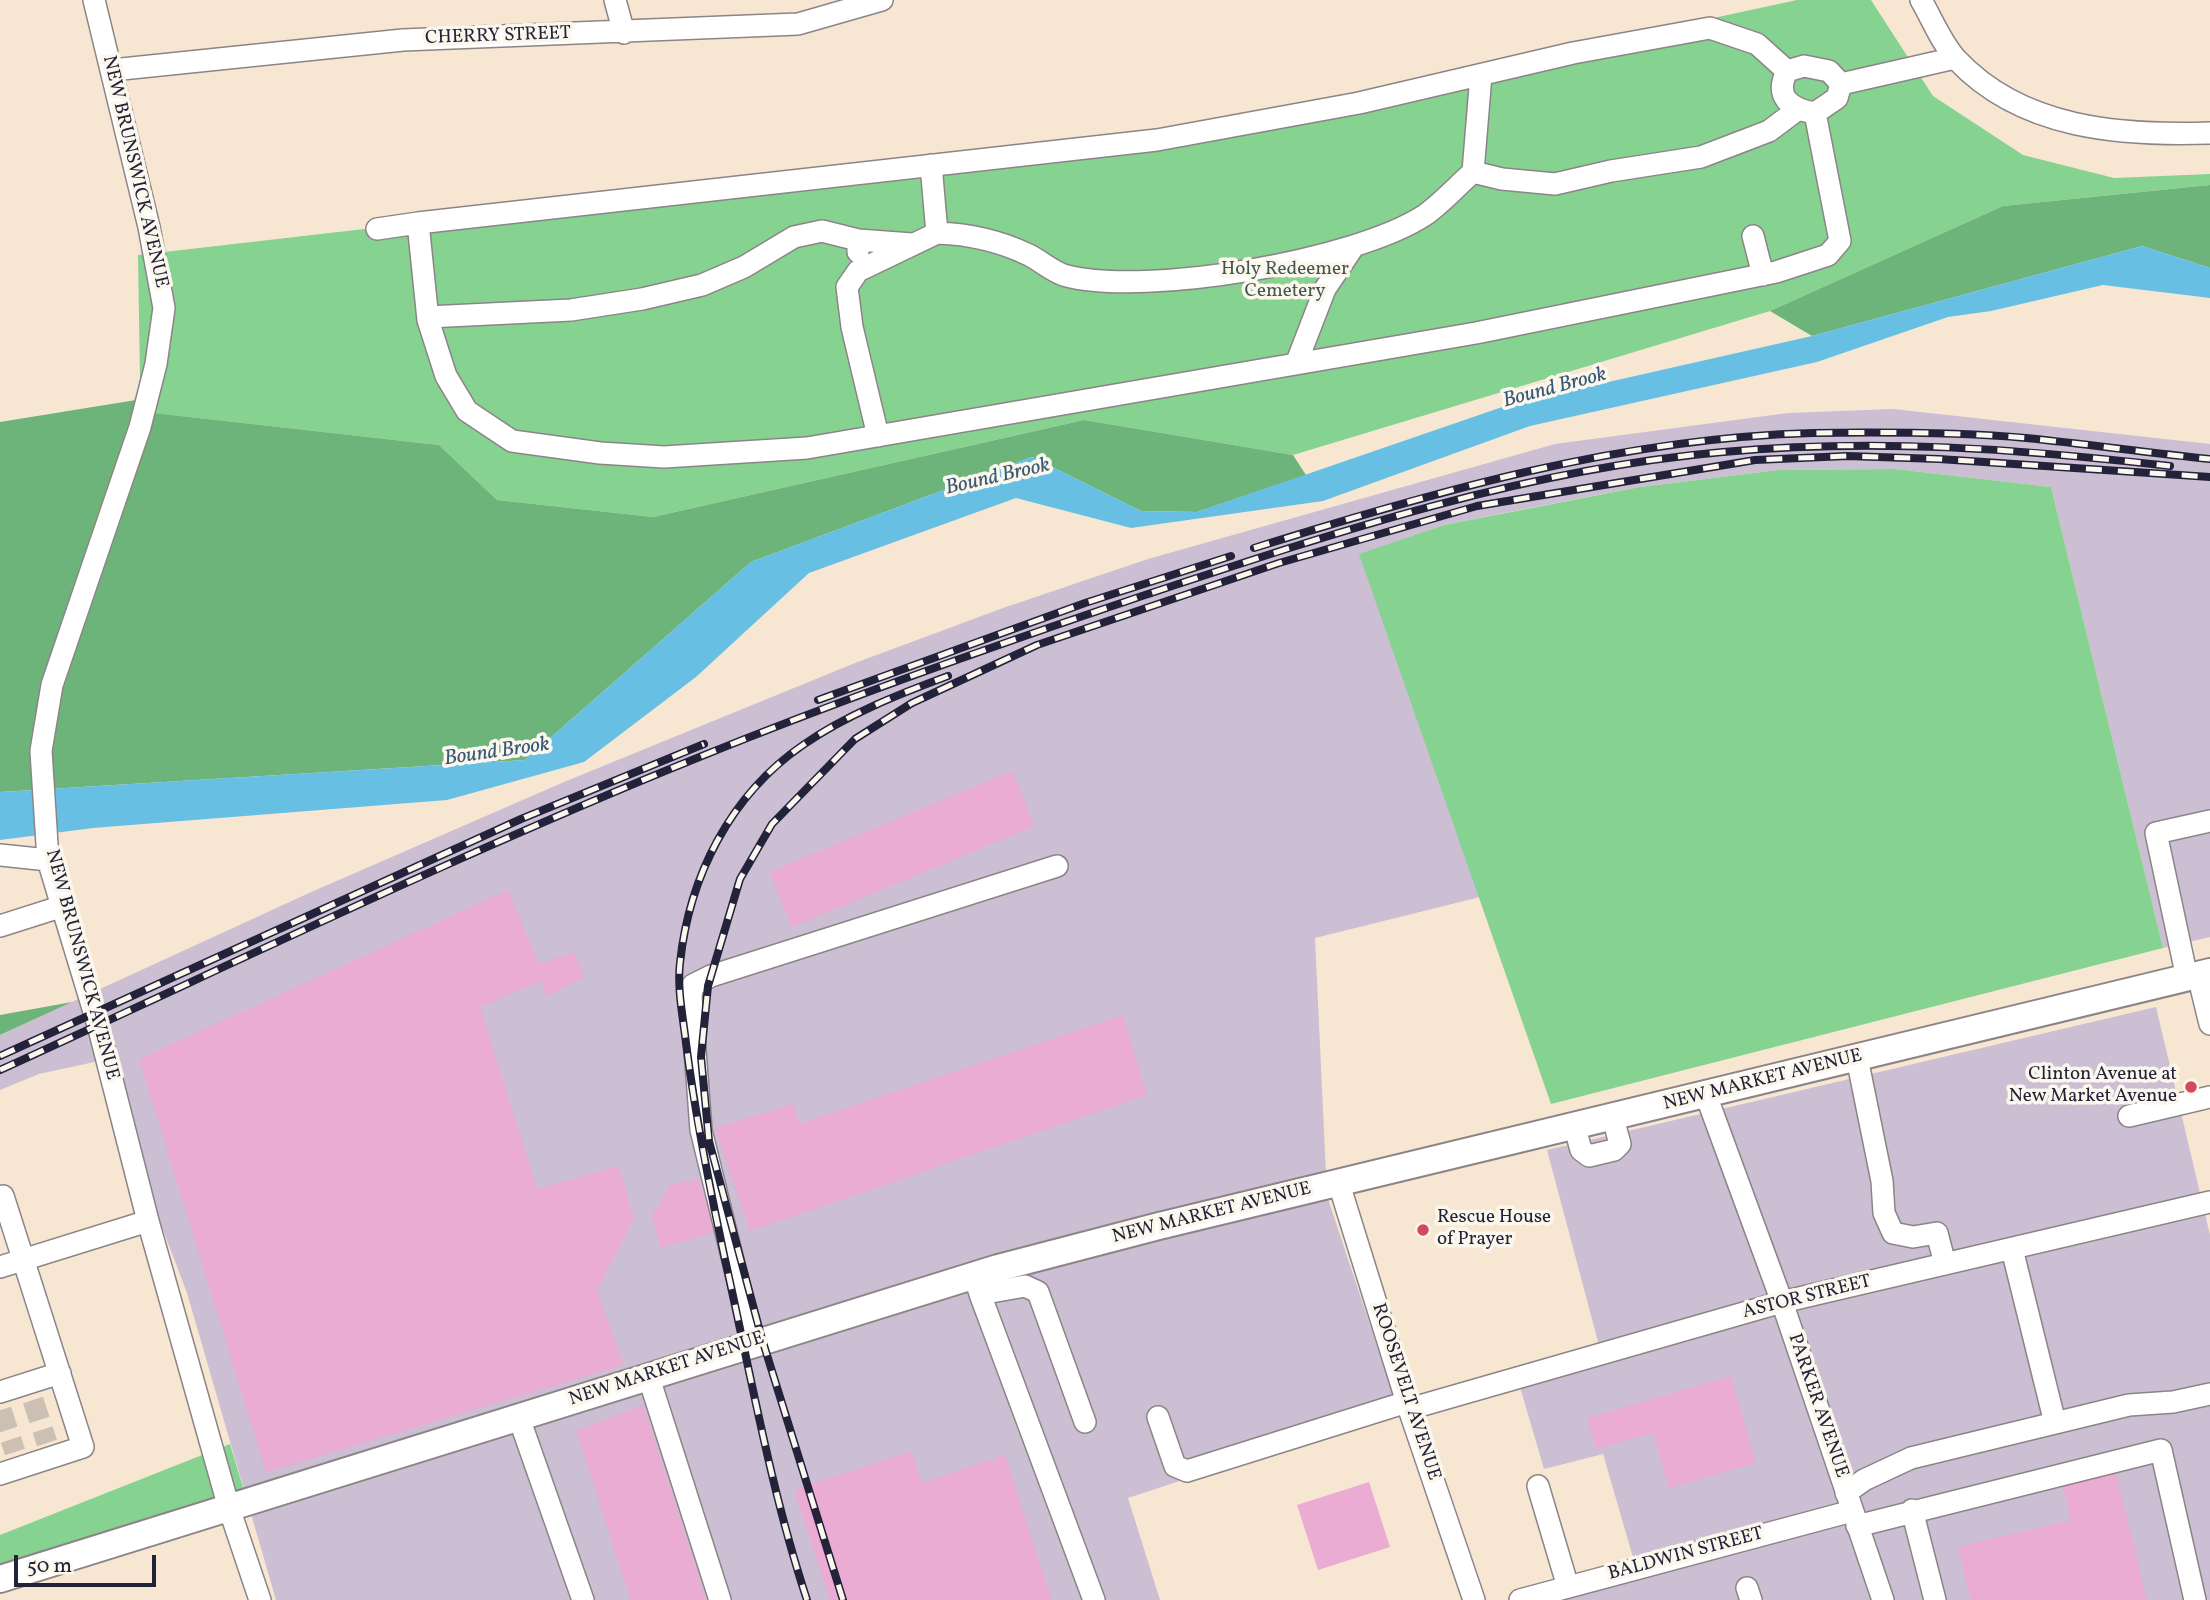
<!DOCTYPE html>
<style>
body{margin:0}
#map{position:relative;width:2210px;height:1600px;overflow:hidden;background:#f7e7d2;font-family:Vollkorn,serif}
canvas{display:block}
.scale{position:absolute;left:14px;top:1555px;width:142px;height:32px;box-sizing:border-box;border:4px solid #22223b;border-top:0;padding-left:9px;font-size:21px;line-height:24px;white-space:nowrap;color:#22223b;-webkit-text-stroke:5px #fbf7ec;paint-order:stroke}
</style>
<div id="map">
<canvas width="2210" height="1600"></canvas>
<div class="scale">50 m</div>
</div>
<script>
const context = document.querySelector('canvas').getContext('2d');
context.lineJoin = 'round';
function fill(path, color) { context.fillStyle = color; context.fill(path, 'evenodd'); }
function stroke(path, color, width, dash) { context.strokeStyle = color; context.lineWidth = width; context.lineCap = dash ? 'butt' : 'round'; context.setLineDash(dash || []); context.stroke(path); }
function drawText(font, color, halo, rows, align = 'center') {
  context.font = font + ' Vollkorn,serif'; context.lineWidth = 7; context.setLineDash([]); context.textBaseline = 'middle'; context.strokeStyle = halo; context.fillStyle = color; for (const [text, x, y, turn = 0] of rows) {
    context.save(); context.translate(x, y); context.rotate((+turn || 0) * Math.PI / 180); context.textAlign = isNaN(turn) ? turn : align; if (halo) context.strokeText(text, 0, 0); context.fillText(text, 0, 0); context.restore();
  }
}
fill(new Path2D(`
 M1893,409L2210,444V937L2163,948L2051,487L1895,469L1779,470L1640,487L1535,507L1444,525L1360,554L1480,897L1315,938L1327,1196L1398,1409L1128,1498L1160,1600H276L187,1293L99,1061L39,1074L0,1090V1035L309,893L564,782L855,663L1003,608L1148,559L1555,444L1788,413Z
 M2156,1007L2210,1235V1600H1563L1639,1578L1603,1454L1544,1469L1517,1377L1601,1353L1547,1150Z`), '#ccbed3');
fill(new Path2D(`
 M1797,0H1871L1933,96L2023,155L2114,178L2210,174V185L2003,206L1770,311L1293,455L1084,420L653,517L497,500L439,445L135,411L140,379L138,255L1157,138Z
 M1895,469L2051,487L2163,948L1551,1104L1359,554L1444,525L1640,487L1779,470Z
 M230,1444L250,1511L0,1589V1535Z`), '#86d290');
fill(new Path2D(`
 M2210,185V268L2142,246L1812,336L1770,311L2003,206Z
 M136,400V411L439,445L497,500L653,517L1084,420L1293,455L1306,475L1197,512L1141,511L1032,457L751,562L525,760L0,792V422Z
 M72,1002L0,1035V1015Z`), '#6cb47a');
fill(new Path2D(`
 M2142,246L2210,268V298L2103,285L1991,311L1948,317L1817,362L1530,426L1323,501L1131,528L1016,498L809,573L696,677L584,762L447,800L93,828L0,840V792L525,760L751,562L1032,457L1141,511L1197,512L1511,404L1812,336Z`), '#67c0e4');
fill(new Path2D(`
 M1012,771L1035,826L792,927L769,872Z
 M508,890L539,964L574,952L584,977L547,996L541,981L480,1007L537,1189L619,1166L634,1219L597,1289L623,1365L266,1472L139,1059Z
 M1123,1015L1147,1095L750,1231L715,1128L793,1104L799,1124Z
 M699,1179L715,1232L660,1248L652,1216L670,1185Z
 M1731,1376L1756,1463L1669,1488L1653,1433L1596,1449L1587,1418Z
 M643,1405L706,1600H631L576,1431Z
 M912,1451L922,1483L1005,1455L1052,1600H830L794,1490Z
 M2116,1473L2147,1600H1971L1958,1547L2071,1520L2063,1486Z
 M1369,1482L1390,1547L1318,1570L1297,1505Z`), '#eaacd2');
stroke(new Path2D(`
 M33,1400L47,1443
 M1,1410L15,1452`), '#ccc0b4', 21, [21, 10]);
const minor = new Path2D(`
 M94,0L149,227L164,308L156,364L140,427L52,685L41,751L48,860L98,1025L148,1221L229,1508L260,1600
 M615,0L624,33
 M1921,0C1932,19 1942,44 1957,60C2022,129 2121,136 2210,133
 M1804,66L1829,71L1841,84L1837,98L1815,113C1790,109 1774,97 1787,71Z
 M112,70L403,40L798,24L882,0
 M1481,75L1473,172L1502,179L1555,184L1611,171L1701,157L1769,131L1797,110
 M1841,84L1955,58
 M931,165L937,233C969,234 1000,241 1029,255C1041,261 1054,273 1067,276C1147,296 1355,261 1425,215C1442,203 1457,186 1473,172
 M418,223L1157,140L1359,103L1573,53L1710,28L1757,44L1787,71
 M377,229L418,223L428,320L446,376L467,411L512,441L600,453L664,457L807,448L1476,333L1776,272L1828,255L1840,241L1815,113
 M1753,236L1763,275
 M858,252V240L912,244
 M428,317L571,310L642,299L702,285L744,267L794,237L822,231L858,240
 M1296,364L1325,289L1354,246
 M878,436L852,327L847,287L858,271L937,233
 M0,855L48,860
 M0,926L63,906
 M2198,975L2210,1024
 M2187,978L2156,833L2210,821
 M1857,1058L1882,1181L1884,1213L1893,1233L1913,1237L1937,1233L1945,1264
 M1706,1095L1782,1302L1883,1600
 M2129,1116L2210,1097
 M1575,1128L1581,1150L1589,1156L1614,1150L1620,1144L1613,1118
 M1339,1184L1409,1409L1474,1600
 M0,1197L3,1196L83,1447L0,1474
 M2012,1249L2055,1423
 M0,1267L148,1221
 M977,1284L980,1294L1025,1286L1038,1292L1085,1422
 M980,1294L1094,1600
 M753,1342L701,1130L691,996L693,985L711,976L1057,866
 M648,1375L720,1600
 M0,1392L60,1373
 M1409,1409L1782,1302L2210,1202
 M1158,1417L1175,1466L1187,1471L1407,1402
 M519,1418L583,1600
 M1538,1486L1568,1587
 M1846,1493L1864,1480L1911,1458L2129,1405L2173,1402L2210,1394
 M1912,1510L1935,1600
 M1857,1526L2161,1450L2195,1600
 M1747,1588L1751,1600
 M1520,1600L1852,1511`);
const major = new Path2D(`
 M0,1579L998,1268L1159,1226L2210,972`);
stroke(minor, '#8c8486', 24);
stroke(major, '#8c8486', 30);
stroke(minor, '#fff', 21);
stroke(major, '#fff', 26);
const rail = new Path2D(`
 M1254,548C1437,491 1621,438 1813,433C1884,432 1956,432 2026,438C2087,444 2149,453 2210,459
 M818,700L1085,603L1231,556
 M0,1056L521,819L704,744
 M0,1070C233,964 465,851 702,756C848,697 996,645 1145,595C1333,533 1525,469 1723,452C1877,438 2018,449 2170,466
 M807,1600C770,1488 750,1370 724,1255C709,1184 695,1115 686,1043C683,1017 677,989 680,963C689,877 730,795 803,745C846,715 899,694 948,676
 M843,1600L762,1339L709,1141L701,1057L708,986L740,879L772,824L855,739L912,703L1037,645L1279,563L1477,506L1755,460L1847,456L1939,459L2210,477`);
stroke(rail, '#22223b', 8);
stroke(rail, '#fbf7ec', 5, [16]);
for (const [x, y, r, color] of [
 [2191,1087,7,"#d1495b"],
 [1423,1230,7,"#d1495b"]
]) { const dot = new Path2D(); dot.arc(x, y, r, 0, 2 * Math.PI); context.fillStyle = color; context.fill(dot); stroke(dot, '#fbf7ec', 2.5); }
drawText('19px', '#22223b', '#fbf7ec', [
 ["CHERRY STREET",498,37,-2],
 ["NEW BRUNSWICK AVENUE",134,172,77],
 ["NEW BRUNSWICK AVENUE",81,965,75],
 ["NEW MARKET AVENUE",1763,1081,-14],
 ["NEW MARKET AVENUE",1212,1214,-14],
 ["ASTOR STREET",1807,1298,-14],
 ["NEW MARKET AVENUE",667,1370,-18],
 ["ROOSEVELT AVENUE",1405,1392,72],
 ["PARKER AVENUE",1817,1406,71],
 ["BALDWIN STREET",1686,1555,-15]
]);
drawText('19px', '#405754', '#fbf7ec', [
 ["Holy Redeemer",1285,271],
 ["Cemetery",1285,293]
]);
drawText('19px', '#22223b', '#fbf7ec', [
 ["Clinton Avenue at",2177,1076],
 ["New Market Avenue",2177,1098],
 ["Rescue House",1437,1219,"left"],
 ["of Prayer",1437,1241,"left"]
], 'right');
drawText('italic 21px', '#3a5976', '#fbf7ec', [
 ["Bound Brook",1555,389,-15],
 ["Bound Brook",998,478,-13],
 ["Bound Brook",497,753,-8]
]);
</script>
